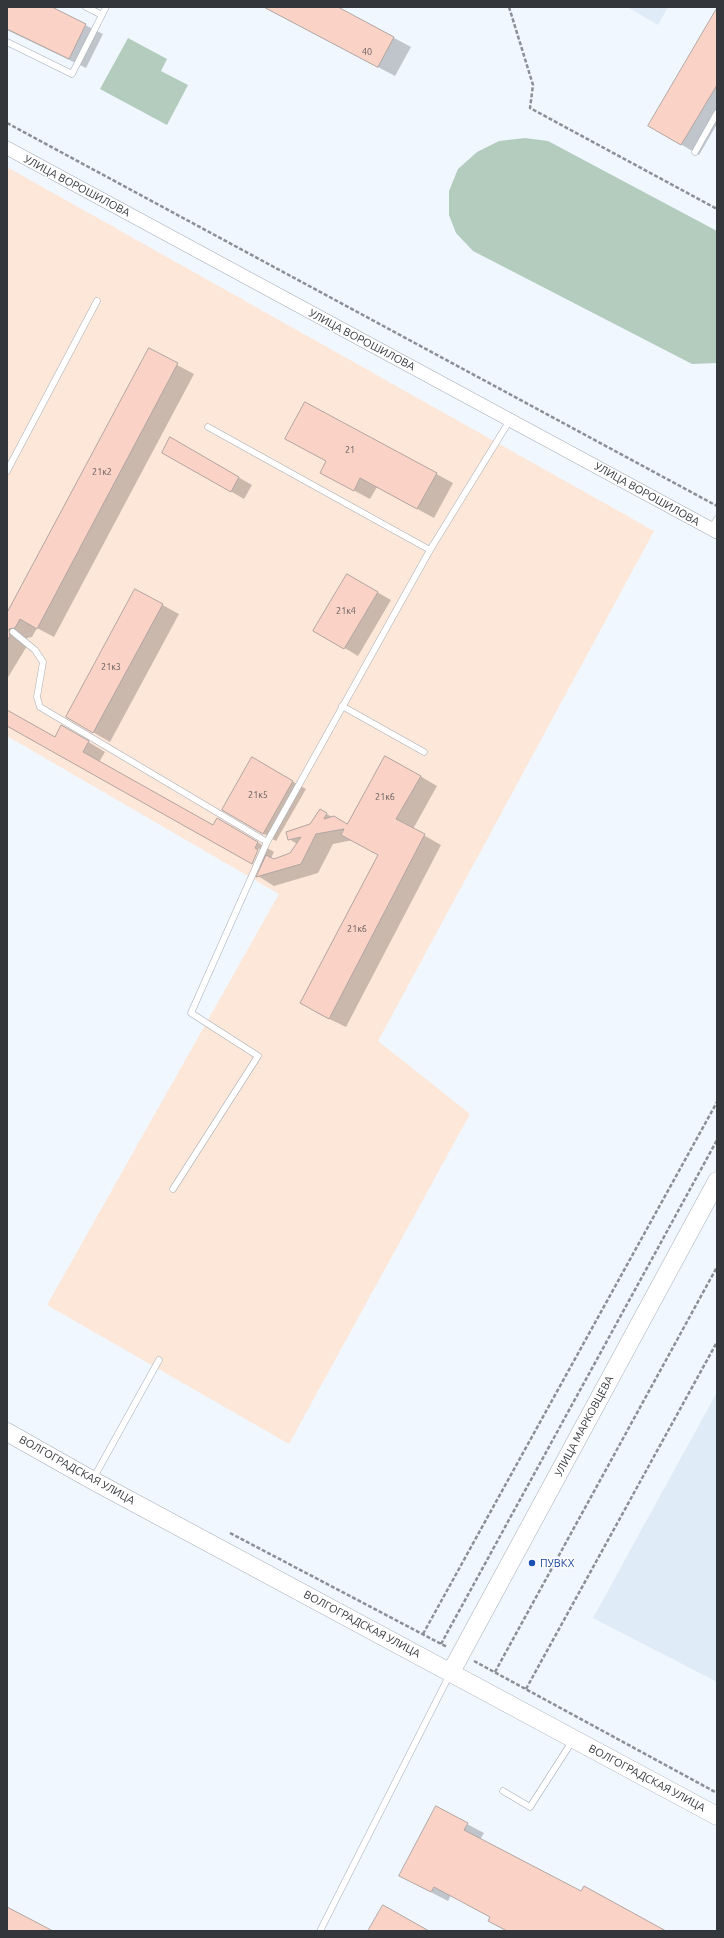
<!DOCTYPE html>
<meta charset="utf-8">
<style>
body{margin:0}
#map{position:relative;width:724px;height:1938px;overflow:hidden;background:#f0f7ff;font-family:Ubuntu,sans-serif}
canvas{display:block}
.frame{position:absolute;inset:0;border:8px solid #33363a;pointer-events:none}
</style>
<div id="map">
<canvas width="724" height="1938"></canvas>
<div class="frame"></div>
</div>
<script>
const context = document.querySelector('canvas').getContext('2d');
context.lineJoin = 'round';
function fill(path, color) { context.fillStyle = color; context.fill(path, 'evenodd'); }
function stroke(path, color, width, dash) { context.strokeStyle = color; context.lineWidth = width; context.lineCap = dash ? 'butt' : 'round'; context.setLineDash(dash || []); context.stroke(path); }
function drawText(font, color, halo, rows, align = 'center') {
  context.font = font + ' Ubuntu,sans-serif'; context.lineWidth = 3; context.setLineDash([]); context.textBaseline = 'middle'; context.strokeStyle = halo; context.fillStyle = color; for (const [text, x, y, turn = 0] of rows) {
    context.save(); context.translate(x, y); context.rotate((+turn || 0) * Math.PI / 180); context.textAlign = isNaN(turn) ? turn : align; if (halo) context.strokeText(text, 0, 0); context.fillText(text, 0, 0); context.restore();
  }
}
fill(new Path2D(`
 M627,7H668L658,25Z
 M717,1392V1682L593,1618Z`), '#e0ebf8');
fill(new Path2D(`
 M7,167L654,531L378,1041L470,1114L289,1444L47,1305L279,894L7,736Z`), '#fde7d9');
fill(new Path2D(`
 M128,38L167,59L161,71L188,85L167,125L100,89Z
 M525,138L548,141L717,231V363L692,364L473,251L456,233L449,215V191L458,169L477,152L499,141Z`), '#b3ccbe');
fill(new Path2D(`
 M7,7H49L103,34L86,68L7,30Z
 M264,7H336L411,47L395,76Z
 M717,10V124L699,155L650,126Z
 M149,350L194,374L54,637L37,628L32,637L27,638L25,642L27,646L7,679V615Z
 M305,403L453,483L434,518L377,487L370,499L338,482L327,461Z
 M171,439L252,485L244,499L163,452Z
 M347,575L391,600L358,656L315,630Z
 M135,590L179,614L110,742L67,717Z
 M7,711L55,738L62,726L105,752L99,762L214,826L218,819L274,852L271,858L274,860L290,854L297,844L289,839L311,825L321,811L347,825L420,776L437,786L413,829L441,845L346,1027L317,1013L379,855L353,840L333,844L318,873L274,886L258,876L262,868L254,863L260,849H258L252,862L7,725Z
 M252,759L306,789L276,841L223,810Z
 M467,1824L484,1833L480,1840L581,1892L664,1931H508L491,1917L451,1895L448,1901L417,1885Z`), '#0003');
const building = new Path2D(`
 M7,7H52L86,24L69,59L7,29Z
 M264,7H338L394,37L378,67Z
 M717,8V85L681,145L648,126Z
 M149,348L178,363L37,629L20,619L15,628L9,629L10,636L7,641V613Z
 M305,402L437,473L417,509L360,478L354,491L320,473L326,461L285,439Z
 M170,437L239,477L231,492L162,453Z
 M347,574L378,592L344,649L313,631Z
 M135,589L163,604L93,733L66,717Z
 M7,710L55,737L61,725L89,741L83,752L213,825L217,818L258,842L255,848L258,850L252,864L7,726Z
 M385,756L421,776L396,819L425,834L329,1019L300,1003L378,855L341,835L344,829L316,834L301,864L256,877L266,855L274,859L290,853L301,837L288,840L286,832L310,824L320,809L327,813L324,819L334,816L347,824Z
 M252,757L293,781L263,834L222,810Z
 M436,1806L468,1823L464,1830L581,1891L584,1886L666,1931H507L488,1921L490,1917L434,1887L431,1892L399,1876Z
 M383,1905L429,1931H368Z
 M7,1907L53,1931H7Z`);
fill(building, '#fad2c6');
stroke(building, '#b2a5a1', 1);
const lane = new Path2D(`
 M86,7L102,15
 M7,42L72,74L106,7
 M695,152L717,113
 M208,427L430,550
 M7,471L97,301
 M711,529L717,519
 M13,632L35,650L43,662L37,697L40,707L267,842L430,550L510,420
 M342,706L424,752
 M173,1189L258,1056L191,1013L267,842
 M93,1479L159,1360
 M503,1791L530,1807L573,1740
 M320,1931L450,1674`);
const street = new Path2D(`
 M7,148L717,532`);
const secondary = new Path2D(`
 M7,1432L92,1480L717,1816
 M451,1672L717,1181`);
stroke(lane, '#a5adb6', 7);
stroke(street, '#a5adb6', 14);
stroke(secondary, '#a5adb6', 19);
stroke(new Path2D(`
 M509,7L533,85L530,108L717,209
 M7,123L717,506
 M230,1533L447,1647
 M423,1634L717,1102
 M441,1644L717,1140
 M474,1661L717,1793
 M495,1672L717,1267
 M526,1689L717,1342`), '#8b9096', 2.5, [4, 2]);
stroke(lane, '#fff', 6);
stroke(street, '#fff', 13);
stroke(secondary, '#fff', 18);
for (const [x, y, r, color] of [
 [532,1563,4,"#1a4fb4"]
]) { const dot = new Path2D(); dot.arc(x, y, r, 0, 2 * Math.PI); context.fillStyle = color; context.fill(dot); stroke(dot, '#fff', 1.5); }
drawText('9px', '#655d5d', null, [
 ["40",367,52],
 ["21",350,450],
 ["21к2",102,472],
 ["21к4",346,611],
 ["21к3",111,667],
 ["21к5",258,795],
 ["21к6",385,797],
 ["21к6",357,929]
]);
drawText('11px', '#33363a', '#fff', [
 ["УЛИЦА ВОРОШИЛОВА",77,186,28],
 ["УЛИЦА ВОРОШИЛОВА",362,340,28],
 ["УЛИЦА ВОРОШИЛОВА",647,494,29],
 ["УЛИЦА МАРКОВЦЕВА",584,1426,-62],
 ["ВОЛГОГРАДСКАЯ УЛИЦА",77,1470,29],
 ["ВОЛГОГРАДСКАЯ УЛИЦА",362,1624,28],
 ["ВОЛГОГРАДСКАЯ УЛИЦА",647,1778,28]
]);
drawText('11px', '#164399', '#fff', [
 ["ПУВКХ",540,1563]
], 'left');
</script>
